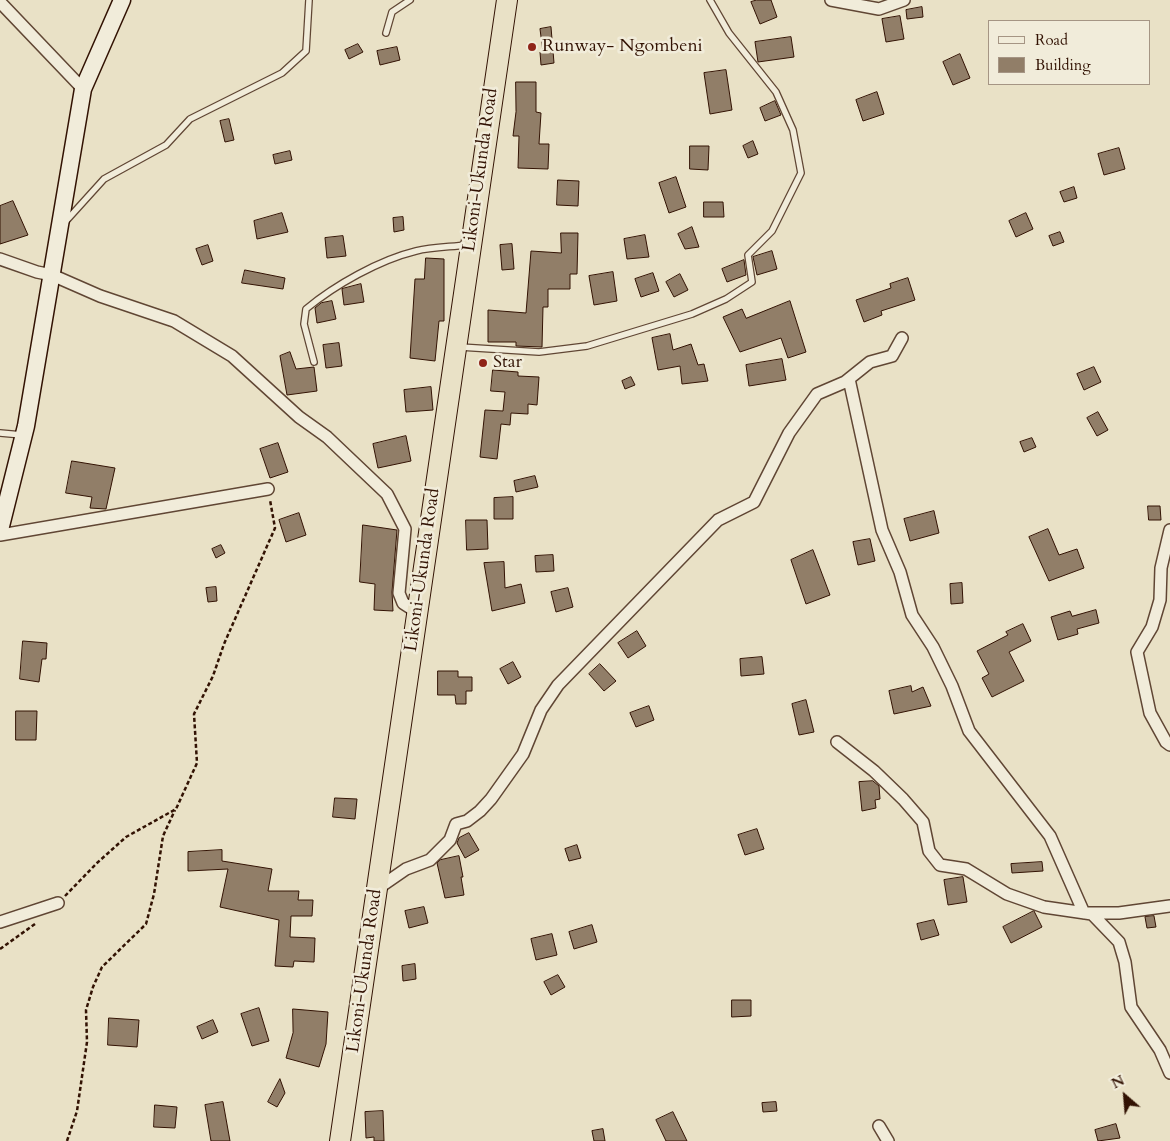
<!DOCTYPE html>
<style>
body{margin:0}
#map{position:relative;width:1170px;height:1141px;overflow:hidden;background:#e9e1c6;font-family:Cardo,serif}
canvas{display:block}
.legend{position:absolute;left:988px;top:20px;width:162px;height:65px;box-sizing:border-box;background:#f1ecda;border:1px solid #a59584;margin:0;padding:6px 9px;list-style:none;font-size:15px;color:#321203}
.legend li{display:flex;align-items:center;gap:10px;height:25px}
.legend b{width:25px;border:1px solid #a59584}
.north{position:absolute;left:1100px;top:1071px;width:50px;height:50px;-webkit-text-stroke:4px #f1ecda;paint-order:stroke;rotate:333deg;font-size:14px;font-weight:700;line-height:20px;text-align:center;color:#321203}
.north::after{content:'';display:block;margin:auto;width:18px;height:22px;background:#321203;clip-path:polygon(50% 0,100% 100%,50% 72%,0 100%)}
</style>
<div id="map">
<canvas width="1170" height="1141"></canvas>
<ul class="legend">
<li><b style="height:6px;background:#f1ecda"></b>Road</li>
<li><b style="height:14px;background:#917e68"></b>Building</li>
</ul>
<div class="north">N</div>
</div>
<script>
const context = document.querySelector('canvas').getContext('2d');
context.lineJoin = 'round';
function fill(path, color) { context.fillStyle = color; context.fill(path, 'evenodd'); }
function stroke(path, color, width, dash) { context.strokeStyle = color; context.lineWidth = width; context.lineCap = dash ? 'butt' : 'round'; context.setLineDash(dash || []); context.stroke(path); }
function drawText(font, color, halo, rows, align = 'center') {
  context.font = font + ' Cardo,serif'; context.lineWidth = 5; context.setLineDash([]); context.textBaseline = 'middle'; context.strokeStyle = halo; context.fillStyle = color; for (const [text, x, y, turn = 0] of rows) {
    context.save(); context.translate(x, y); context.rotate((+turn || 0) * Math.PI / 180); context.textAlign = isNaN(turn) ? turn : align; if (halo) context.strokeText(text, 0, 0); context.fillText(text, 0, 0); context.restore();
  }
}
const building = new Path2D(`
 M757,0H771L777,17L760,24L751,2Z
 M922,7L923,17L907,19L906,10Z
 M900,16L904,39L886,42L882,19Z
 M551,27L554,63L541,65L540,52H543L540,29Z
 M791,37L794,57L758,62L755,42Z
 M358,44L363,52L349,59L345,50Z
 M397,47L400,60L380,65L377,51Z
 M960,54L970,78L953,85L943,62Z
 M726,70L732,110L710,114L704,73Z
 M516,82H536V112L541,113L539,144H549L548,169L518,168L519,136H513L516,112Z
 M877,92L884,114L863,121L856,100Z
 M775,101L781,115L765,121L760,108Z
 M229,119L234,140L225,142L220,121Z
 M753,141L758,154L748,158L743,146Z
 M690,146H709L708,170L690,169Z
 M1119,148L1125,169L1104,175L1098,154Z
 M290,151L292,160L275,164L273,155Z
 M676,177L686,207L669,213L659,183Z
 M558,180L579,181L578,206L557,205Z
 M1074,187L1077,198L1064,202L1060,192Z
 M13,201L28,235L0,244V206Z
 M704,202H723L724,217H704Z
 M282,213L288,232L257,239L254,221Z
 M1026,213L1033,229L1016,237L1009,221Z
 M403,217L404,230L394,232L393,218Z
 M692,227L699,247L685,249L678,234Z
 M1060,232L1064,242L1053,246L1049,236Z
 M561,233H578L577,274H570V289H548V307H543L542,347L516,346V342H488V310L526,313L531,251L561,253Z
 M645,235L649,257L627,259L624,239Z
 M343,236L346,256L327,258L325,238Z
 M512,244L514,269L502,270L500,245Z
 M208,245L213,261L202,265L196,249Z
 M772,251L777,269L757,275L753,257Z
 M426,258L444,259V321H439L435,361L410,358L415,279H424Z
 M744,260L746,275L727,282L722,269Z
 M245,270L285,278L283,289L242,283Z
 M613,272L617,301L594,305L589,276Z
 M653,273L659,291L641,297L635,279Z
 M680,274L688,290L674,297L666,282Z
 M908,278L915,300L881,311L882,315L864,322L856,300L891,288L890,284Z
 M361,284L364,302L344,305L342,289Z
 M332,301L336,319L317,323L315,308L321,303Z
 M790,301L806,352L788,358L781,338L740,352L723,317L742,309L746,318Z
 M670,334L673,350L691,344L698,365L704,364L708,381L682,384L680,366L658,370L652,338Z
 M339,343L342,366L326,368L323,345Z
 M290,352L296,369L314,367L317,391L287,395L280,356Z
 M782,359L786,380L749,386L746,365Z
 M1094,367L1101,382L1084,390L1077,374Z
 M493,370L518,372V376L539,377L537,405L528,404V414L511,413L510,425L501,424L497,459L480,457L485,410L503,411L505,392L491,391Z
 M631,377L635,385L625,389L622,381Z
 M431,387L433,410L406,412L404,390Z
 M1098,412L1108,430L1097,436L1087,418Z
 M406,436L411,461L378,468L373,444Z
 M1032,438L1036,447L1024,452L1020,442Z
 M278,443L288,472L270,478L260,449Z
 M72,461L115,468L106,509L90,508L92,497L66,493Z
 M535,476L538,487L516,492L514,481Z
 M513,497V519H494V498Z
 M1148,506H1160L1161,520H1149Z
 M934,511L939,533L910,541L904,519Z
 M299,513L306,535L286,542L279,520Z
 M466,520H487L488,549L467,550Z
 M363,525L397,530L392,592L393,611L374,610L375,584L360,582Z
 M1048,529L1059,555L1077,549L1084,568L1049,581L1029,537Z
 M870,539L875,561L858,565L853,542Z
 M221,545L225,553L216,558L212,549Z
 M813,550L830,595L806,604L791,560Z
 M553,555L554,571L536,572L535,556Z
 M504,562L505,588L521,584L525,603L492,611L484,563Z
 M962,583L963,603L951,604L950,584Z
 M216,587L217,601L208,602L206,588Z
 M568,588L573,607L556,612L551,592Z
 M1096,610L1099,623L1077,629L1078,634L1058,640L1051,617L1070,611L1072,616Z
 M1023,624L1031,641L1009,652L1024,681L992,697L982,678L989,674L977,651L1008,635L1006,632Z
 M637,631L646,646L628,658L618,643Z
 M23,641L47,643L46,659H42L39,682L20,679Z
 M762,657L764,674L741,676L740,659Z
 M513,662L521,677L508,684L500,669Z
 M600,664L616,681L604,691L589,674Z
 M438,671H458V677H472V691H466V704H456L455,695H438Z
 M911,686L912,692L923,687L931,706L894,714L889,691Z
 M806,700L814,732L799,735L792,704Z
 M649,706L654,720L636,727L630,713Z
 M16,711H37L36,740H16Z
 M873,781L879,786L880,799L875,800L876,808L862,811L859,782Z
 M335,798L357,799L355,819L333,817Z
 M757,829L764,849L745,855L738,835Z
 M469,833L479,850L465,858L457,843L459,838Z
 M577,845L581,858L569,861L565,849Z
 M222,850V861L272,869L268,891H299L298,900H313L312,916H291L290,937L315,938L314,962L294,961L293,967L275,966L279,920L220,907L228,869L188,871V852Z
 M459,856L463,877H461L464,895L445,898L437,863L440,860Z
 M1042,862L1043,871L1012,873L1011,864Z
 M963,877L967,902L948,905L944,880Z
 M424,907L428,923L409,928L405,911Z
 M1034,911L1042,927L1011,943L1003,927Z
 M1154,916L1156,927L1147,928L1145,917Z
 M934,920L939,935L921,940L917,924Z
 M592,925L597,942L574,949L569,932Z
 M552,934L557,955L536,960L531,939Z
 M415,964L416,979L403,981L402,966Z
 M558,975L565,987L551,995L544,982Z
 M732,1000H751V1016L732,1017Z
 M259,1008L269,1041L252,1046L241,1014Z
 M293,1009L328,1012L326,1044L319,1067L286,1058L293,1033Z
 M109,1018L139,1020L137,1047L108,1045Z
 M213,1020L218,1032L202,1039L197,1027Z
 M280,1079L285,1093L277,1107L268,1102Z
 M223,1102L230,1141H211L205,1105Z
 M776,1102L777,1111L763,1112L762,1103Z
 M155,1105L177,1107L175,1128L154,1127Z
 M383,1111L384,1141H374V1137L366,1138L365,1112Z
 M673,1112L687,1141H666L656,1120Z
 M1116,1124L1120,1138L1098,1141L1095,1130Z
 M603,1129L605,1141H594L592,1131Z`);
fill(building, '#917e68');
stroke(building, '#321203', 1);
const lane = new Path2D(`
 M386,33L392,12L410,0
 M66,221L104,179L166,145L190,119L282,73L306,51L309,0
 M460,347L539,352L587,346L692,314L726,299L752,282L748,255L772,231L801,173L793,130L776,92L729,33L710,0
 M314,362L304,324L306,309C335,285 379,260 416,251C432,247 450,247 466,245
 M0,433L22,435`);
const street = new Path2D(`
 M831,0L879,9L904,0
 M0,2L83,89
 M0,259L37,272L52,275L100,296L174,321L232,356L299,417L327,437L387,494L405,529L399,593L403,603L417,612
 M849,379L882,530L900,572L912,615L933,647L952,686L969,731L1050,836L1084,913H1119L1170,906
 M1170,530L1161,568L1160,600L1152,627L1137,652L1150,713L1166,742L1170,745
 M0,535L268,489
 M837,742L874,771L903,799L923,822L929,851L940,865L966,869L1007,894L1044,907L1092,914L1119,942L1125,962L1131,1007L1160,1050L1170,1073
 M377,889L406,869L430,860L450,840L456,824L467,821L480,811L491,799L523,754L541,710L558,685L718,520L754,502L789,433L817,394L845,382L870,362L892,356L902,338
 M0,922L58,903
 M879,1126L888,1141`);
const secondary = new Path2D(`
 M0,530L26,426L83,89L122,0`);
const highway = new Path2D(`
 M340,1141L507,0`);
stroke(lane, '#604634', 8);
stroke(street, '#604634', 14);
stroke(secondary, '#321203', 19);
stroke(highway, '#321203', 22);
stroke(new Path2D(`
 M65,896L97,863L126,837L176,809L197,763L194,714L213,676L224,644L275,528L270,500
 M0,949L35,924
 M67,1141L77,1111L87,1042L86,1010L93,987L102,967L146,924L154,894L163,836L175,810`), '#321203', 2.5, [4, 2.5]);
stroke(lane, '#f1ecda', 5.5);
stroke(street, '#f1ecda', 11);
stroke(secondary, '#f1ecda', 16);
stroke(highway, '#e9e1c6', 20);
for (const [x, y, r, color] of [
 [532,47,5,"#8f2418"],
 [483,363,5,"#8f2418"]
]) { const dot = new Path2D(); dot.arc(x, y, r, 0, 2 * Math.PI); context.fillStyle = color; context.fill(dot); stroke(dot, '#f1ecda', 2); }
drawText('18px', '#321203', '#f1ecda', [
 ["Runway- Ngombeni",542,47],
 ["Star",493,363]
], 'left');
drawText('18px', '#321203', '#f1ecda', [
 ["Likoni-Ukunda Road",481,170,-82],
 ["Likoni-Ukunda Road",423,570,-82],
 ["Likoni-Ukunda Road",365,971,-82]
]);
</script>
